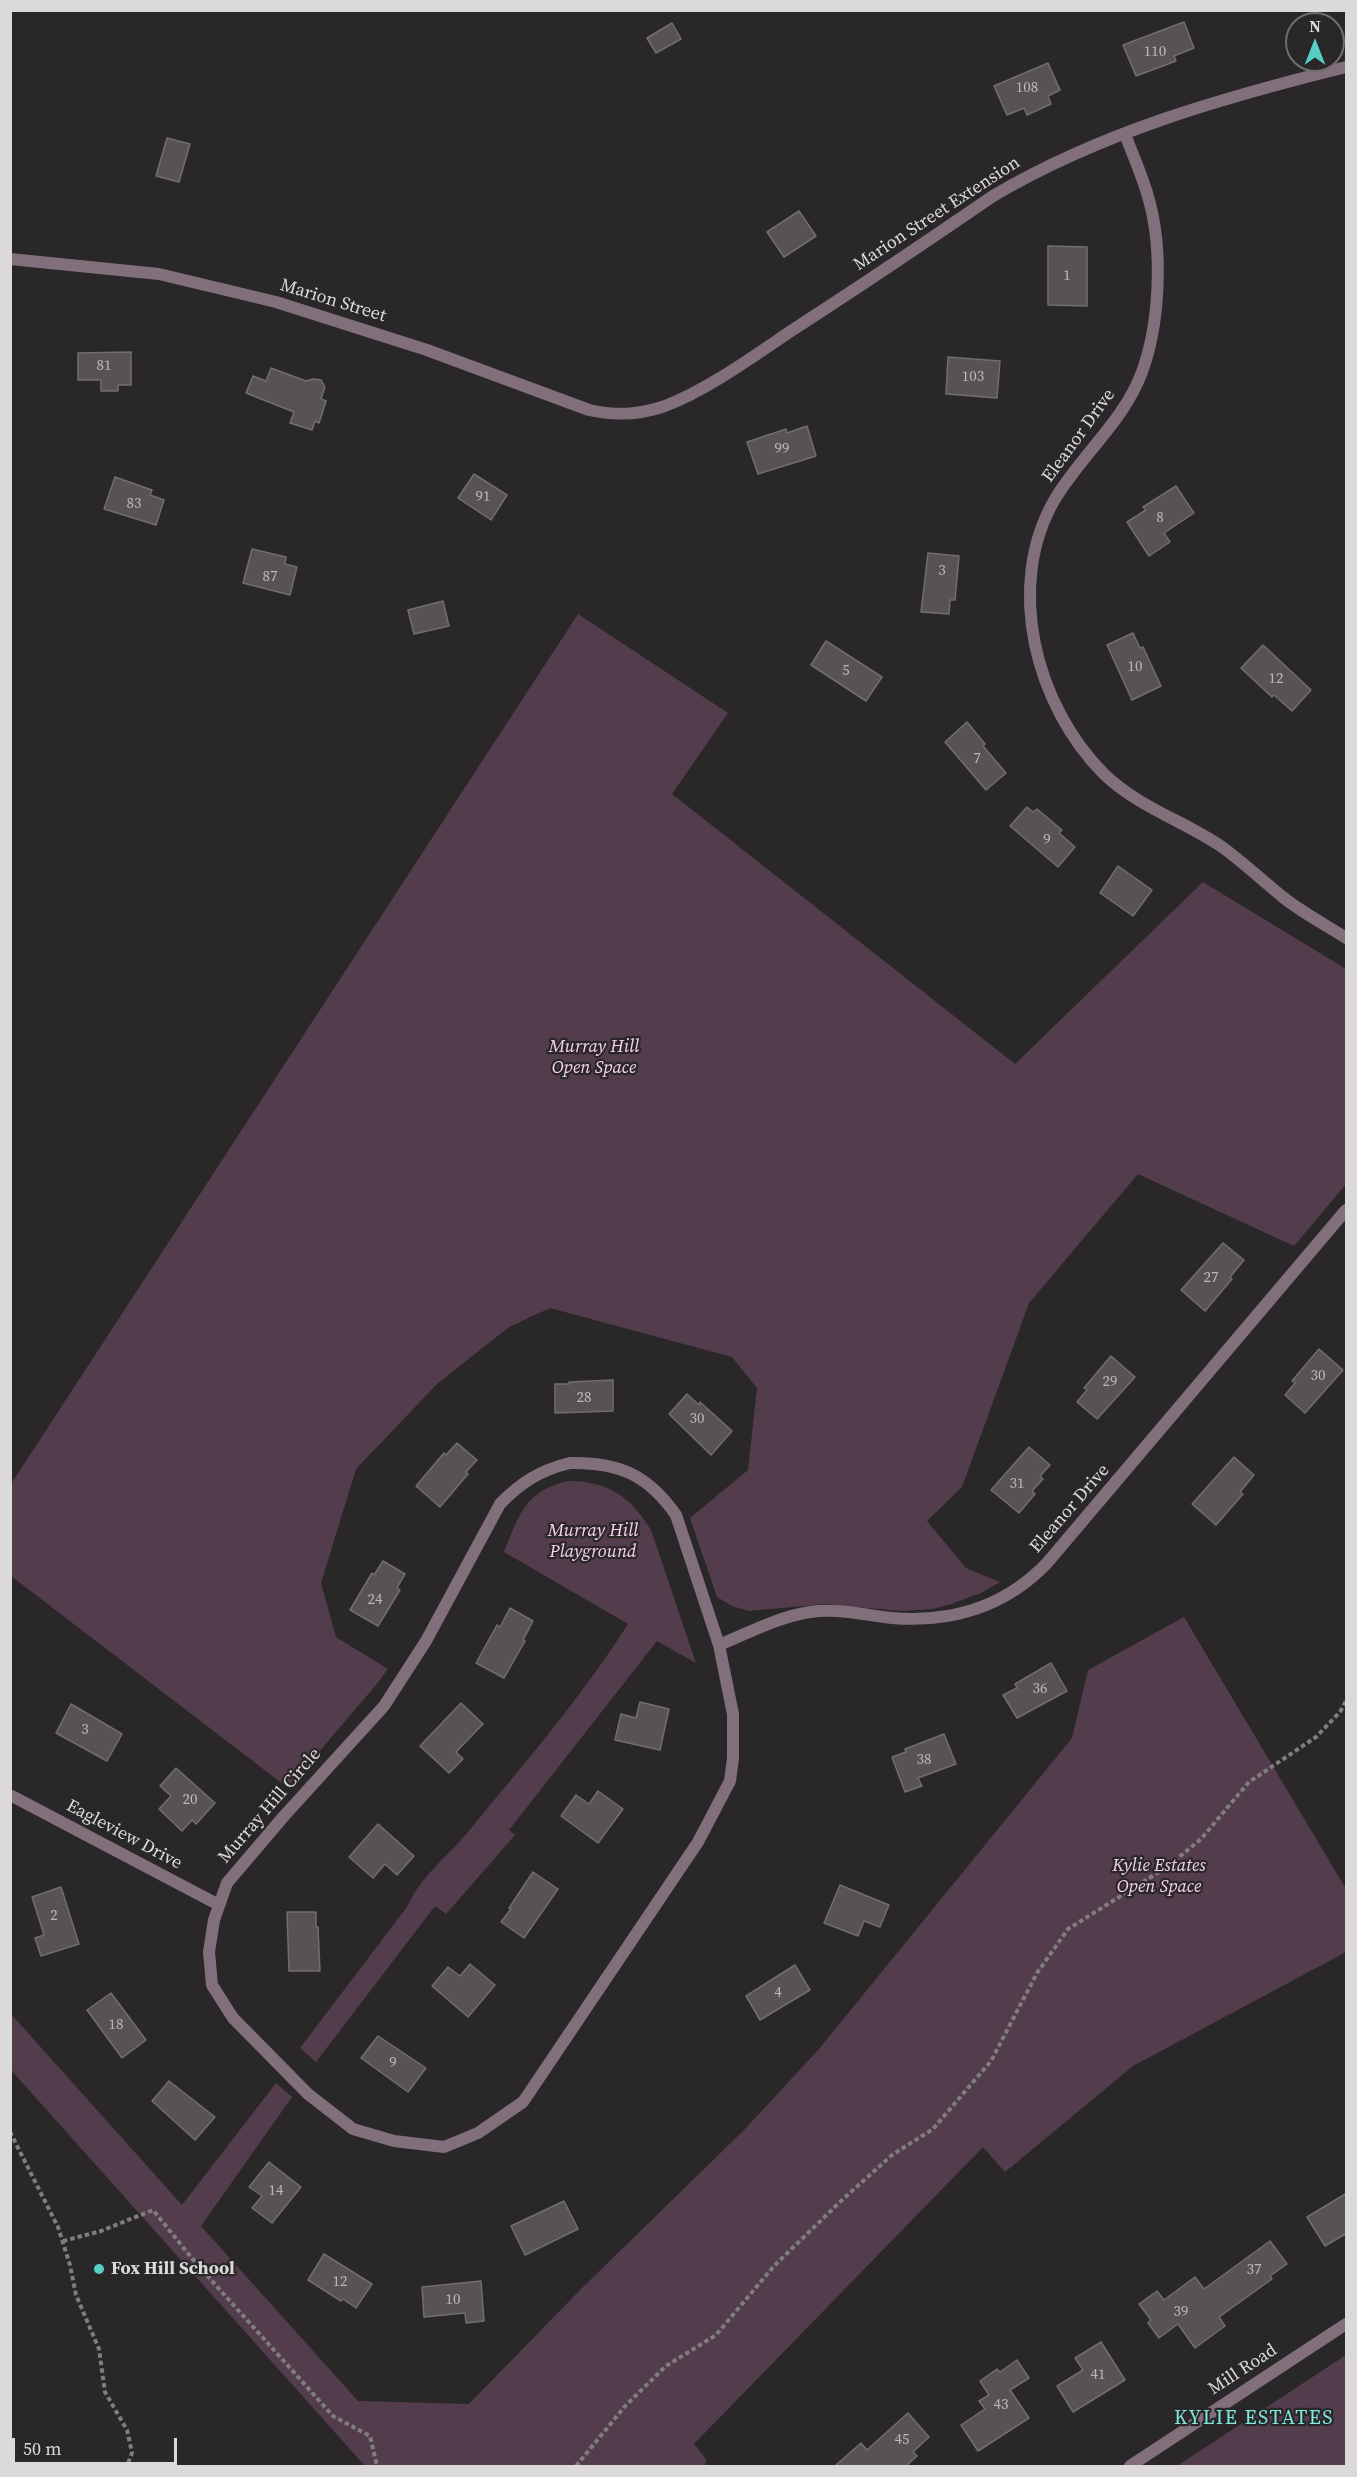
<!DOCTYPE html>
<style>
body{margin:0}
#map{position:relative;width:1357px;height:2477px;overflow:hidden;background:#2a2729;font-family:"Source Serif 4",serif}
canvas{display:block}
.frame{position:absolute;inset:0;border:12px solid #dcd9db;pointer-events:none}
.north{position:absolute;left:1285px;top:12px;width:60px;height:60px;box-sizing:border-box;background:#2a2729;border:2px solid #716e70;border-radius:50%;rotate:0deg;font-size:16px;font-weight:700;line-height:24px;text-align:center;color:#dcd9db}
.north::after{content:'';display:block;margin:auto;width:21px;height:27px;background:#55cec4;clip-path:polygon(50% 0,100% 100%,50% 72%,0 100%)}
.scale{position:absolute;left:12px;top:2438px;width:165px;height:27px;box-sizing:border-box;border:3px solid #dcd9db;border-top:0;padding-left:8px;font-size:18px;line-height:21px;white-space:nowrap;color:#dcd9db;-webkit-text-stroke:4px #2a2729;paint-order:stroke}
</style>
<div id="map">
<canvas width="1357" height="2477"></canvas>
<div class="frame"></div>
<div class="north">N</div>
<div class="scale">50 m</div>
</div>
<script>
const context = document.querySelector('canvas').getContext('2d');
context.lineJoin = 'round';
function fill(path, color) { context.fillStyle = color; context.fill(path, 'evenodd'); }
function stroke(path, color, width, dash) { context.strokeStyle = color; context.lineWidth = width; context.lineCap = dash ? 'butt' : 'round'; context.setLineDash(dash || []); context.stroke(path); }
function drawText(font, color, halo, rows, align = 'center') {
  context.font = font + ' "Source Serif 4",serif'; context.lineWidth = 4.5; context.setLineDash([]); context.textBaseline = 'middle'; context.strokeStyle = halo; context.fillStyle = color; for (const [text, x, y, turn = 0] of rows) {
    context.save(); context.translate(x, y); context.rotate((+turn || 0) * Math.PI / 180); context.textAlign = isNaN(turn) ? turn : align; if (halo) context.strokeText(text, 0, 0); context.fillText(text, 0, 0); context.restore();
  }
}
fill(new Path2D(`
 M578,614L728,713L672,794L1015,1064L1203,882L1346,969V1184L1294,1246L1138,1174L1029,1303L962,1487L927,1521L966,1568L1000,1582L981,1593L951,1604L933,1609L901,1611L826,1604L749,1611L732,1606L717,1597L690,1518L748,1470L757,1388L732,1357L550,1308L509,1327L437,1384L356,1469L321,1583L336,1637L388,1669L376,1685L288,1788L11,1576V1484Z
 M568,1481C608,1481 631,1497 651,1530L696,1663L657,1641L509,1830L515,1835L446,1914L435,1906L316,2062L300,2048L407,1907C420,1877 447,1857 468,1832C523,1765 581,1698 628,1624L504,1552C519,1515 525,1491 568,1481Z
 M1184,1617L1346,1889V1952L1133,2066L1005,2172L983,2147L694,2444L706,2459L705,2466H365L11,2070V2014L182,2205L276,2083L292,2097L201,2226L358,2401L469,2404L582,2288L744,2130L819,2049L1072,1738L1088,1670Z
 M1346,2355V2466H1177Z`), '#533d4c');
const building = new Path2D(`
 M1184,22L1194,48L1174,56L1176,61L1136,76L1123,45Z
 M672,23L681,39L656,53L647,38Z
 M1048,63L1060,90L1048,96L1051,104L1027,115L1024,108L1007,115L994,86Z
 M167,138L190,144L179,182L156,176Z
 M799,211L816,236L784,257L767,232Z
 M1048,246L1087,247V306L1048,305Z
 M131,352V385H118V391H101V380H78V353Z
 M948,357L1000,361L997,398L946,394Z
 M271,368L306,381L313,379L321,380L325,387L321,399L326,401L319,423L315,421L312,430L290,423L294,412L246,393L253,376L266,381Z
 M807,426L816,456L758,474L747,442L786,429L787,433Z
 M474,474L507,495L491,520L458,498Z
 M115,477L152,490L150,495L164,500L156,525L104,509Z
 M1176,486L1194,513L1164,533L1170,542L1149,556L1127,522L1146,510L1143,507Z
 M252,549L286,557L285,564L297,567L290,595L243,583Z
 M928,553L959,556L955,600H950L949,614L921,612Z
 M443,601L449,626L414,634L408,610Z
 M1133,633L1140,648L1143,647L1161,686L1132,700L1107,645Z
 M826,641L882,677L866,701L811,665Z
 M1263,645L1311,690L1292,711L1274,695L1272,697L1241,668Z
 M967,722L985,744L983,746L1006,773L986,790L945,742Z
 M1027,807L1033,812L1037,809L1062,830L1059,833L1075,847L1058,867L1010,826Z
 M1118,866L1152,890L1133,916L1100,893Z
 M1223,1243L1244,1260L1230,1277L1232,1279L1205,1311L1181,1290Z
 M1319,1349L1343,1370L1305,1413L1285,1395L1295,1383L1292,1381Z
 M1111,1356L1135,1377L1097,1419L1077,1402L1087,1390L1084,1388Z
 M613,1380V1411L555,1413V1384H569V1382Z
 M687,1394L699,1405L700,1402L732,1431L711,1455L669,1414Z
 M457,1443L477,1460L466,1472L468,1474L440,1507L416,1486L444,1453L446,1455Z
 M1029,1447L1050,1465L1040,1476L1043,1479L1032,1491L1035,1494L1019,1513L991,1490Z
 M1234,1457L1254,1475L1240,1492L1243,1494L1216,1525L1192,1504Z
 M383,1561L405,1574L397,1588L400,1590L378,1626L350,1610L372,1573L374,1575Z
 M510,1608L533,1621L523,1640L525,1641L504,1678L476,1663L497,1625L500,1627Z
 M1051,1663L1067,1691L1017,1718L1003,1695L1017,1688L1015,1684Z
 M640,1702L669,1709L660,1750L615,1740L621,1714L636,1718Z
 M461,1703L483,1724L456,1752L463,1759L449,1773L420,1746Z
 M71,1704L122,1734L107,1761L56,1733Z
 M944,1734L956,1764L918,1778L922,1786L905,1792L892,1757L906,1752L905,1749Z
 M176,1768L215,1803L196,1824L192,1820L182,1831L159,1809L171,1796L160,1786Z
 M598,1791L623,1809L598,1843L561,1816L576,1795L589,1804Z
 M378,1824L414,1856L397,1875L385,1864L373,1878L349,1857Z
 M533,1872L558,1889L524,1938L501,1922L511,1909L509,1908Z
 M840,1885L889,1905L880,1927L864,1921L858,1936L824,1923Z
 M61,1887L79,1944L41,1956L35,1938L44,1935L32,1897Z
 M287,1912H316V1927H318L320,1971H289Z
 M470,1964L495,1985L468,2017L432,1986L448,1967L460,1976Z
 M795,1965L810,1990L760,2020L746,1996Z
 M111,1993L146,2040L122,2058L87,2010Z
 M378,2036L426,2068L408,2092L361,2058Z
 M169,2081L215,2117L195,2140L152,2101Z
 M269,2162L301,2187L272,2223L252,2208L262,2196L249,2187Z
 M1347,2193V2233L1325,2246L1307,2217Z
 M564,2201L578,2229L525,2255L511,2226Z
 M1270,2241L1287,2264L1270,2276L1272,2279L1219,2317L1225,2326L1195,2348L1178,2324L1159,2338L1148,2323L1151,2320L1139,2304L1157,2291L1164,2300L1195,2277L1204,2289Z
 M324,2254L372,2284L356,2308L343,2299L341,2301L308,2280Z
 M481,2281L484,2321L466,2323L465,2313L424,2317L422,2287Z
 M1101,2342L1125,2380L1073,2412L1057,2386L1083,2370L1075,2358Z
 M1017,2360L1029,2378L1010,2390L1029,2418L978,2451L961,2425L985,2409L979,2401L989,2395L980,2381L997,2369L1000,2372Z
 M908,2413L929,2437L913,2452L917,2456L906,2466H835L861,2443L867,2450Z`);
fill(building, '#575355');
stroke(building, '#716e70', 1.5);
stroke(new Path2D(`
 M10,2132L58,2227L70,2265L76,2295L99,2349L105,2392L127,2430L132,2453L127,2466
 M63,2241L101,2231L153,2210L195,2262L333,2416L370,2436L377,2466
 M576,2466L626,2405L666,2366L716,2335L774,2266L842,2200L892,2155L933,2129L991,2061L1037,1973L1068,1929L1167,1867L1201,1839L1249,1782L1316,1737L1340,1712L1346,1701`), '#807d7f', 4, [4.5, 3]);
stroke(new Path2D(`
 M1125,134C1133,156 1143,177 1149,200C1163,250 1160,323 1142,372C1124,421 1082,454 1055,499C1004,586 1036,706 1104,774C1138,807 1184,821 1222,847C1244,863 1263,881 1284,898C1303,913 1326,925 1346,938
 M10,259L159,274L276,302L427,350L589,410C616,416 639,415 665,406C707,390 754,356 791,331C859,287 926,242 993,196C1101,132 1225,97 1346,67
 M570,1463C619,1462 648,1475 676,1515L719,1645L733,1714V1758L730,1781L698,1842L523,2102L478,2133L444,2147L394,2141L353,2129L308,2094L233,2018L212,1985L209,1952L214,1920L227,1883L284,1816L384,1706L426,1641L500,1504C521,1482 541,1470 570,1463Z
 M719,1645C748,1633 778,1617 810,1612C837,1608 865,1615 892,1618C952,1623 1006,1606 1047,1563L1346,1210
 M12,1796L219,1905
 M1130,2466L1346,2324`), '#81707c', 12);
for (const [x, y, r, color] of [
 [99,2269,6,"#55cec4"]
]) { const dot = new Path2D(); dot.arc(x, y, r, 0, 2 * Math.PI); context.fillStyle = color; context.fill(dot); stroke(dot, '#2a2729', 2); }
drawText('15px', '#bbb8ba', null, [
 ["110",1155,52],
 ["108",1027,88],
 ["1",1067,276],
 ["81",104,366],
 ["103",973,377],
 ["99",782,449],
 ["91",483,497],
 ["83",134,504],
 ["8",1160,518],
 ["3",942,571],
 ["87",270,577],
 ["10",1135,667],
 ["5",846,671],
 ["12",1276,679],
 ["7",977,759],
 ["9",1047,840],
 ["27",1211,1278],
 ["30",1318,1376],
 ["29",1110,1382],
 ["28",584,1398],
 ["30",697,1419],
 ["31",1017,1484],
 ["24",375,1600],
 ["36",1040,1689],
 ["3",85,1730],
 ["38",924,1760],
 ["20",190,1800],
 ["2",54,1916],
 ["4",778,1993],
 ["18",116,2025],
 ["9",393,2063],
 ["14",276,2191],
 ["37",1254,2270],
 ["12",340,2282],
 ["10",453,2300],
 ["39",1181,2312],
 ["41",1098,2375],
 ["43",1001,2405],
 ["45",902,2440]
]);
drawText('18px', '#dcd9db', '#2a2729', [
 ["Marion Street Extension",937,214,-33],
 ["Marion Street",333,301,17],
 ["Eleanor Drive",1079,436,-54],
 ["Eleanor Drive",1070,1509,-49],
 ["Murray Hill Circle",270,1806,-49],
 ["Eagleview Drive",124,1835,28],
 ["Mill Road",1243,2370,-33]
]);
drawText('italic 18px', '#f7d1eb', '#2a2729', [
 ["Murray Hill",594,1047],
 ["Open Space",594,1068],
 ["Murray Hill",593,1531],
 ["Playground",593,1552],
 ["Kylie Estates",1159,1866],
 ["Open Space",1159,1887]
]);
drawText('bold 18px', '#dcd9db', '#2a2729', [
 ["Fox Hill School",111,2269]
], 'left');
context.letterSpacing = '1.5px';
drawText('20px', '#7ee8df', '#2a2729', [
 ["KYLIE ESTATES",1254,2419]
]);
context.letterSpacing = '0px';
</script>
